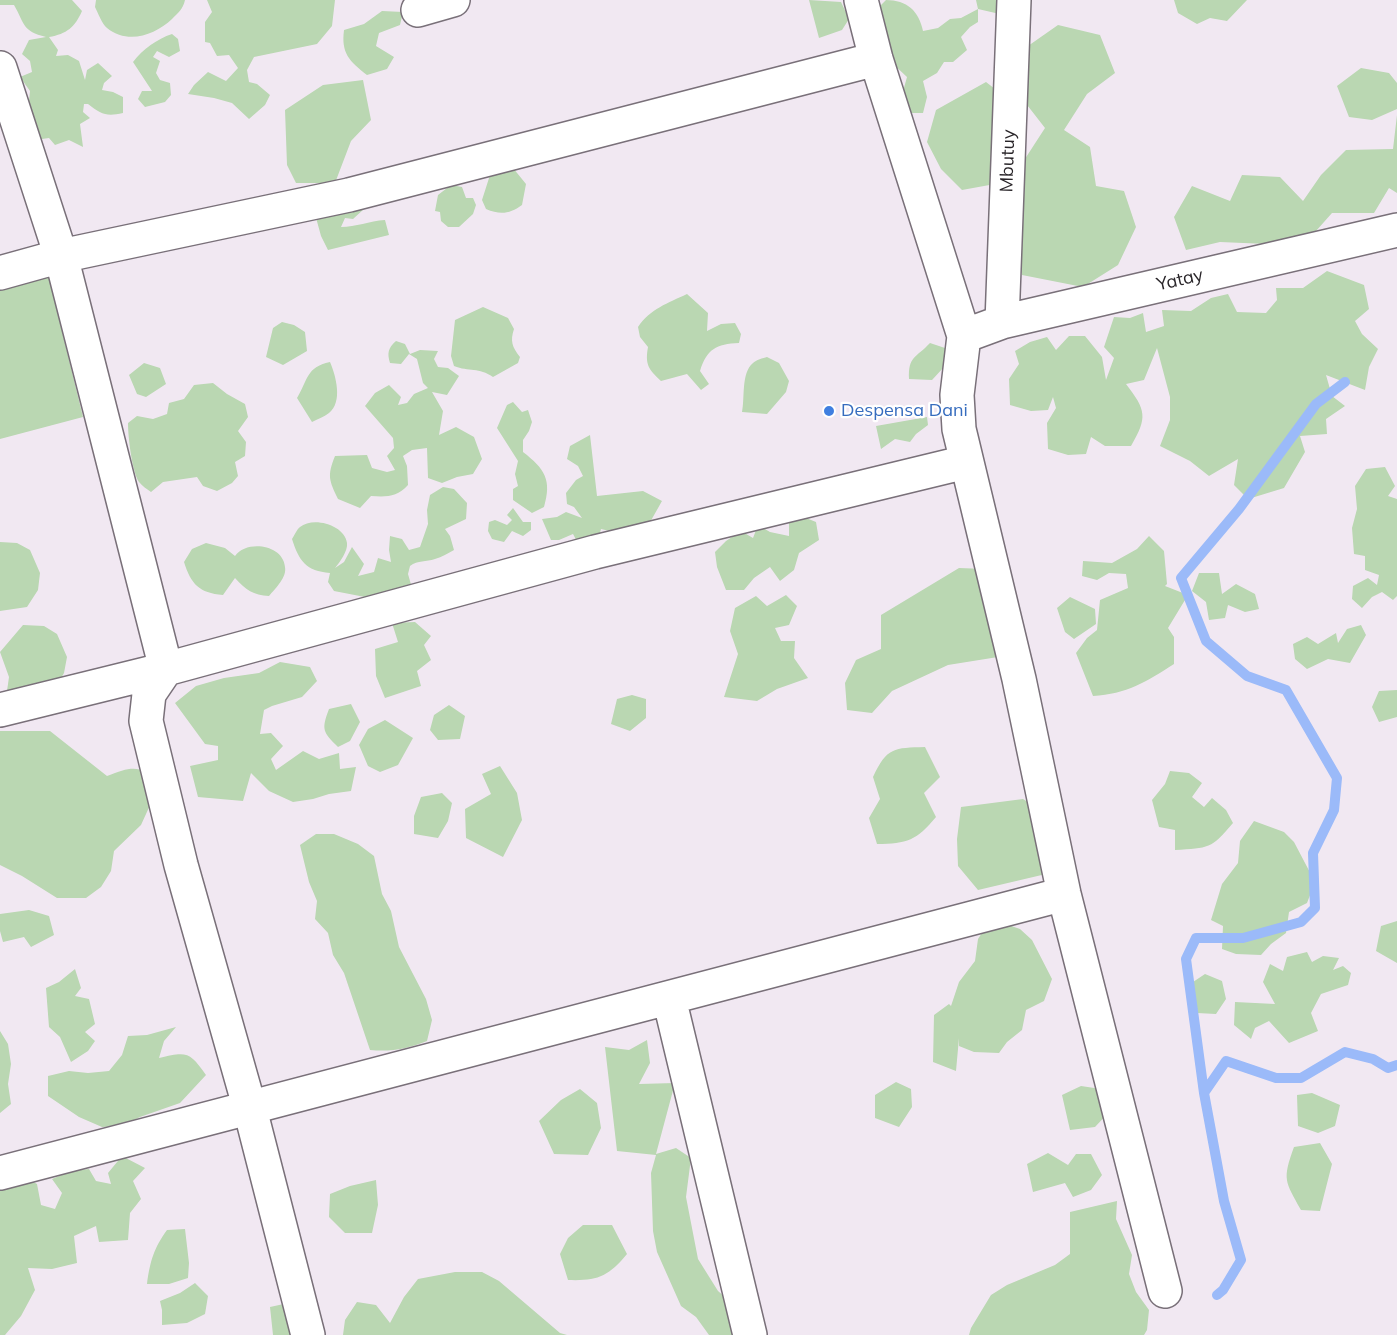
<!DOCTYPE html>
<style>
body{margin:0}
canvas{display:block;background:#f1e8f2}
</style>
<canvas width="1397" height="1335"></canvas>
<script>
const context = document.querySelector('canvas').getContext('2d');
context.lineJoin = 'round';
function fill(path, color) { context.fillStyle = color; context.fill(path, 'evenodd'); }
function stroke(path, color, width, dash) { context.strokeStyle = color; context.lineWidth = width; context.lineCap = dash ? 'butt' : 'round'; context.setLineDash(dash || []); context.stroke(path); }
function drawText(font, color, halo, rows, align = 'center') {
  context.font = font + ' Mulish,sans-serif'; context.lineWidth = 4.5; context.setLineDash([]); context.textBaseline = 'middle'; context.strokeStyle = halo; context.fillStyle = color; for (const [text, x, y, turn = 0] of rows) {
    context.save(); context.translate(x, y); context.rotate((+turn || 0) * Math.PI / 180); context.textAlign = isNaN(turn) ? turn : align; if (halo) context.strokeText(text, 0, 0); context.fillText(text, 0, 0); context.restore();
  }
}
fill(new Path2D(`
 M0,0H72L82,11C75,27 67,34 49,37L58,50L56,56L68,55L79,61L85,80L87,70L98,63L112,76L104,83L102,90L113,92L123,97V113C106,117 101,114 88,104H84L83,112L90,118L80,124L83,147L69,140L55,145L49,138L35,140L28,111L30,91L20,77L32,72L30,61L22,54L29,40L46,37C22,31 25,24 14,5H0Z
 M96,0H185C183,9 178,13 172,19C155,35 128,45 107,28C102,24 98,13 95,7Z
 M207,0H335L332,26L317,44L254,57L247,70L249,82L257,84L270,95L265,105L249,119L232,103L214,98L188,94L194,85L208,72L226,81L238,68L229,55L217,56L210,43L205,42V22L212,12Z
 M809,0L841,2L849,19L842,30L819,38Z
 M886,0C907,0 919,11 923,31L938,28L950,19L961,18L978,9L976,0H1013L1004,15L978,9V22L970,27L961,37L967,50L953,62H944L937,73L923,81L927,97L923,113H909L902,95L907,77L891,62L865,12L880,6Z
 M1174,0H1247L1227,21L1210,18L1197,24L1178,13Z
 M382,11L403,12L400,25L379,33L376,46L394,57L387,69L367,75C349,61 341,53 344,30L364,24Z
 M1058,25L1100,35L1115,73L1087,94L1064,130L1090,147L1096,186L1124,191L1136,227L1118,265L1083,287L1022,275L1018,221L1021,165L1045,128L1024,101L995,184L962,190L941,169L927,142L936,110L986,82L1008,99L1028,46Z
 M172,34L178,39L180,51L169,57L157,51L153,57L160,61L156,73L160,80L170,83L171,95L165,102L145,107L138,99L142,91H152L133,62C143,49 157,39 172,34Z
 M1361,68L1389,73L1397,83V109L1372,120L1349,117L1337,86Z
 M363,80L371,120L351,141L335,183H296L287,165L285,110L323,85Z
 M1397,115V193L1389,188L1374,213H1332L1316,231L1267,244L1220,242L1186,250L1174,217L1192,186L1230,201L1242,175L1280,177L1303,201L1321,175L1346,150L1393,149Z
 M513,168L526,184L522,205C510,214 500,215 486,209L482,200L490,175Z
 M451,185L462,187L466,198H473L476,205L473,214L459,227H448L441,221L440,212L435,211L438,195Z
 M373,197L364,209L353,219L345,218L341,227C356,227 369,221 385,220L389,235L328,250L321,236L315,214Z
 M1327,271L1364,285L1369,309L1355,321L1362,334L1378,349L1369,367L1365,390L1326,375L1332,396L1345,406L1326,419L1327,434L1300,436L1305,452L1284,488L1248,499L1234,485L1238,459L1209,476L1190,461L1160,446L1170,420V397L1157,348L1144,380L1126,384C1146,410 1148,417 1131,446H1105L1091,437L1086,454L1068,455L1048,449L1047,423L1056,408L1053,397L1048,410L1031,411L1010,405L1009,379L1019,364L1015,351L1030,342L1047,337L1056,350L1069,336H1085L1102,357L1106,380L1114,358L1104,347L1114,317L1130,318L1143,313L1146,332L1164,326L1162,310L1191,311L1211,298L1228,294L1237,312L1266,313L1277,300L1276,288H1303Z
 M48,274L83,417L0,439V287Z
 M687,294L708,313L707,331L721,324L735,323L741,334L739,343C716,344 707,349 700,371L709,384L701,390L687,374L661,381C648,369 645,364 648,347L640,337L638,327C650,309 668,303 687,294Z
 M483,307L508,318L514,329C510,341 512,347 520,357L518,363L493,377C479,367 469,372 454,366L451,356L455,320Z
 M282,322L294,325L305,332L307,351L283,365L266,357L273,328Z
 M396,341L405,344L410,354L420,350L438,351L434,359L438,367L448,368L459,376L447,395L432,392L443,411L439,435L456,427L474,437L482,459L473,474L457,477L442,483L428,478L427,448L412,450L403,456L407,466L408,485C397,497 387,497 371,496L360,508L338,499C329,480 327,476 335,456L367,455L372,468L387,472L395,470L387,456L394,448L393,438L365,406L375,393L389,385L401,397L398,405L407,403L414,394L428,388L423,383L417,359L409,354L401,364L390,363C387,353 388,348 396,341Z
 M930,343L945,348L949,356L944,367L932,380L909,379C908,356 916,358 930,343Z
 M767,357L779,363L789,381L786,392L767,414L742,412C745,397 741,373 753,363C756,360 763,358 767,357Z
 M330,362C336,376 343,402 329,413C324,417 317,419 312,422L297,398C308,380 306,367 330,362Z
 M144,363L160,368L166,384L146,397L137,394L129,375Z
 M213,383L227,394L245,404L248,417L238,431L246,442L245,456L235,462L238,476L232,483L217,491L203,486L197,477L163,482L151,492C147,489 142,486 139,482C132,471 128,437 128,423L137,416L153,419L167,414L169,403L184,399L194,385Z
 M513,402L522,412L528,410L532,422L529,431L523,440V452C545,469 552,480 544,507L532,513L513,500V489L518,486L515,474L518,461L497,428L507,405Z
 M927,417L928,425L916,434L910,442L895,439L881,449L876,426Z
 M590,435L597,496L643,491L662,501L649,524L623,534L601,529L595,552L581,549L573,534L559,540H551L542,519L557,517L566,512L582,518L574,507L567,504L566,493L576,480L583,476L578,466L567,459L570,446Z
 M1385,467L1395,486L1388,496L1397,499V596L1393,600L1382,592L1372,597L1362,608L1352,599L1353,586L1368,578L1377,585L1379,575L1365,570V556L1354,554L1352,528L1357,509L1355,486L1366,469Z
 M443,487L454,489L467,503L466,519L445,529L450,536L454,550C448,553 442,557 435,559C426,562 418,560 410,566L408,574L412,588L365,597L334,591L328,582L330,573C306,571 299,561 292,539C294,536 297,529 300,527C313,516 345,525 347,543C348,551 340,562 335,568L344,562L352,547L364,564L358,576L374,572L378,558L391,562L389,550L390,536L402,539L409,550L420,547L428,524L427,510L430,495Z
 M513,508L523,522H531V530L523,536L512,531L504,542L492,539L488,531L489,522L495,520L507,525L512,520L507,515Z
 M801,516L816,522L819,540L799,553L794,570L780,581L770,567L754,578L744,590H726L717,567L715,552L726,541L741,531L753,538L758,525L770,532L789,536V523Z
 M1149,536L1164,551L1167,584L1165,586L1188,595L1168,628L1174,637V664C1146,682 1127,694 1093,696L1076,653L1087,638L1097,630L1100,600L1128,588L1126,574L1109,573L1097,580L1082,576L1083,561L1112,563L1137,549Z
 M0,542L17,543L30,550L40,573L38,590L27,607L0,611Z
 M206,543L225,548L235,556C246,540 283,544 285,567C287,577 276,588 269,596C253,595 246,590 235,578L223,595C199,593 191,584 184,562L192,549Z
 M959,568L985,569L998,657L948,665L892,691L872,713L847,710L845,683L856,660L881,649V615Z
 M1199,573H1219L1222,594L1236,584L1255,594L1259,609L1245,612L1228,605L1225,618L1209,620L1206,602L1192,591Z
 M786,595L797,606L789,625L775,628L781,641H795L794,658L808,678L777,689L757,701L724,697L738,654L730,631L735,608L756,596L767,606Z
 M1070,597L1095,609L1096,624L1074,639L1065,632L1057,608Z
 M415,622L431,636L424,645L431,660L417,671L421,686L385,698L376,676L375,649L398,642L392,623Z
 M23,625L44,626L57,634L67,657L64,673L54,691L6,698L9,677L0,652Z
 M1361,625L1366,635L1350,663L1328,659L1307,669L1295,659L1293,644L1307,637L1318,644L1336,633L1338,643L1347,629Z
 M280,662L310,667L317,681L302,697L272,706L264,710L260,734L271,733L283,746L271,759L276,770L303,751L319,759L339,753L340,769L356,767L351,791L329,794L313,799L293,802L269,791L251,773L243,801L198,797L190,766L218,760V746L205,744L175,703L196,686L224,678L259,673Z
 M1397,690V717L1379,722L1372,707L1379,691Z
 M632,695L646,699V718L630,731L611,724L617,699Z
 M351,704L360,722L350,741L338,747C323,732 321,730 329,709Z
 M449,705L465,716L460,739L438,740L430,730L434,715Z
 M385,720L413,738L398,765L380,772L368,766L359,745L368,729Z
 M0,731H50L107,776C132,766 139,765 161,781L141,825L114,851L111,871L101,887L86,898H57L22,876L0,865Z
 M925,747L940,777L924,793L936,817C917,840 907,844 877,844L869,818L880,799L873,777C887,747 894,748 925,747Z
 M500,766L517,793L522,820L503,857L466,838L465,809L491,794L482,774Z
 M1170,771L1189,773L1202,783L1192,797L1204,807L1212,798L1226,810L1233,823C1211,849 1209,848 1175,850V830L1159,827L1152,800L1165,784Z
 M442,793L452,803L448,821L438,838L414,834V816L421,797Z
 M1023,799L1039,809L1046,874L978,890L958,866L957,839L961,807Z
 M1254,821L1284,832L1294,842L1315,882L1307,903L1289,912L1286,933L1271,944L1261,955L1236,954L1222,949L1223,926L1211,920L1222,884L1238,863L1240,841Z
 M316,834H334L358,844L374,856L382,894L391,911L399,947L426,999L432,1020L427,1041C407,1049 391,1052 370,1050L344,973L333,955L328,933L315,919L317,901L309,882L300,845Z
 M29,910L49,916L54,935L31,947L24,937L3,942L0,931V914Z
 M991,919L1020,929L1032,940L1052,979L1044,1001L1026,1010L1022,1030L1007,1042L999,1053L974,1052L959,1046V1038L956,1071L933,1062L934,1015L949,1004L951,1006L959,982L975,961L978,939Z
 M1397,921V963L1376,951L1381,926Z
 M1307,952L1312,962L1323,956L1339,958L1333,970L1343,966L1351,973L1348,985L1321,994L1311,1013L1318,1031L1289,1043L1269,1021L1255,1028L1251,1039L1234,1025L1235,1002L1275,1004L1263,982L1270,964L1283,971L1287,957Z
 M75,969L81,988L75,996L89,999L95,1024L85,1032L95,1041L88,1051L71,1062L60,1037L49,1027L46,988L59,982Z
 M1205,974L1222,981L1226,999L1216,1014L1197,1013L1188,995L1193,982Z
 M176,1027L164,1041L159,1058C187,1051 190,1052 206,1075L180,1103L140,1117L122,1126L102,1127L79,1117L48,1096V1076L69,1071L88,1073L109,1071L122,1055L128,1036L147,1035Z
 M0,1031L8,1044L11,1064L8,1084L11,1104L0,1113Z
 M647,1040L650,1063L639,1084L675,1083L656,1154L676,1148L691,1158L686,1197L698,1259L718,1291L733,1304L750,1335H709L696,1317L681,1306L657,1252L653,1231L651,1173L656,1155L617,1151L605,1047L629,1050Z
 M896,1082L911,1089L912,1107L899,1127L875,1118V1095Z
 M1081,1086L1101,1089L1112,1109L1095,1127L1070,1130L1062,1095Z
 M580,1089L597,1103L601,1128L588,1155L554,1154L539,1121L561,1100Z
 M1312,1093L1340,1105L1335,1126L1318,1133L1298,1126L1297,1095Z
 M1320,1143L1332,1164L1320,1211L1301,1210C1285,1181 1282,1180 1294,1147Z
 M1048,1153L1068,1165L1076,1154H1091L1102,1175L1091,1190L1073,1197L1065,1183L1033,1192L1027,1164Z
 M122,1156L145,1168L133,1181L141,1199L130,1213L128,1240L99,1242L96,1226L74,1236L77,1263L52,1269L28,1268L35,1290L21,1316L5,1335H0V1174L13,1171L37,1184L41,1205L55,1209L62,1193L52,1179L71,1171L89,1169L96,1181L111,1184L108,1173Z
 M376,1180L378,1205L372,1233H345L329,1217L330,1194L350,1186Z
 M1117,1201L1116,1219L1132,1255L1129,1274L1136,1292L1149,1310L1147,1330L1144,1335H969L971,1328L991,1295L1007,1285L1055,1265L1070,1254V1212Z
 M583,1225H612L627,1254C608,1277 597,1281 568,1280L560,1254L568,1238Z
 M185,1229L189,1263L188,1278L169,1284H147C150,1261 154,1248 167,1230Z
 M455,1272H482L499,1281L560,1333L567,1335H343L345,1320L357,1302L376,1305L390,1323L404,1297L418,1279Z
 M195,1283L208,1296L205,1314L187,1323L162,1325V1310L160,1301L180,1293Z
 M302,1300L320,1335H273L270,1307Z`), '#bad7b2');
stroke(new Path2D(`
 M1204,1093L1186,959L1196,938H1243L1301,922L1315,908L1313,853L1334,810L1337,778L1286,690L1247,676L1206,641L1181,578L1239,509L1316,404L1345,382
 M1217,1295L1223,1290L1241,1260L1224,1201L1204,1093L1226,1061L1276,1078H1301L1345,1052L1373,1059L1388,1068L1397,1065`), '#9bbaf9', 10);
const minor = new Path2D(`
 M861,0L876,59L964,336L957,395L959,429L1019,679L1064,894L1165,1291
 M418,10L453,0
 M0,68L61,256L166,669L149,694L146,721L181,865L250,1109L308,1335
 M0,273L61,256L349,195L876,59
 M1002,322L1014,0
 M964,336L1002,322L1397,230
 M0,710L166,669L595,552L966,462
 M669,998L750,1335
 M0,1173L1064,894`);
stroke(minor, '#797079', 36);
stroke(minor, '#fff', 33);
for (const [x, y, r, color] of [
 [829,411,6,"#3f7fe0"]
]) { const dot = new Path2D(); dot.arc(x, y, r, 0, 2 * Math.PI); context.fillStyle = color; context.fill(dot); stroke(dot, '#fff', 2); }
drawText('18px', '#292529', '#fff', [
 ["Mbutuy",1008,161,-88],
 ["Yatay",1180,280,-13]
]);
drawText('18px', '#366cbe', '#fff', [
 ["Despensa Dani",841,411]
], 'left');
</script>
